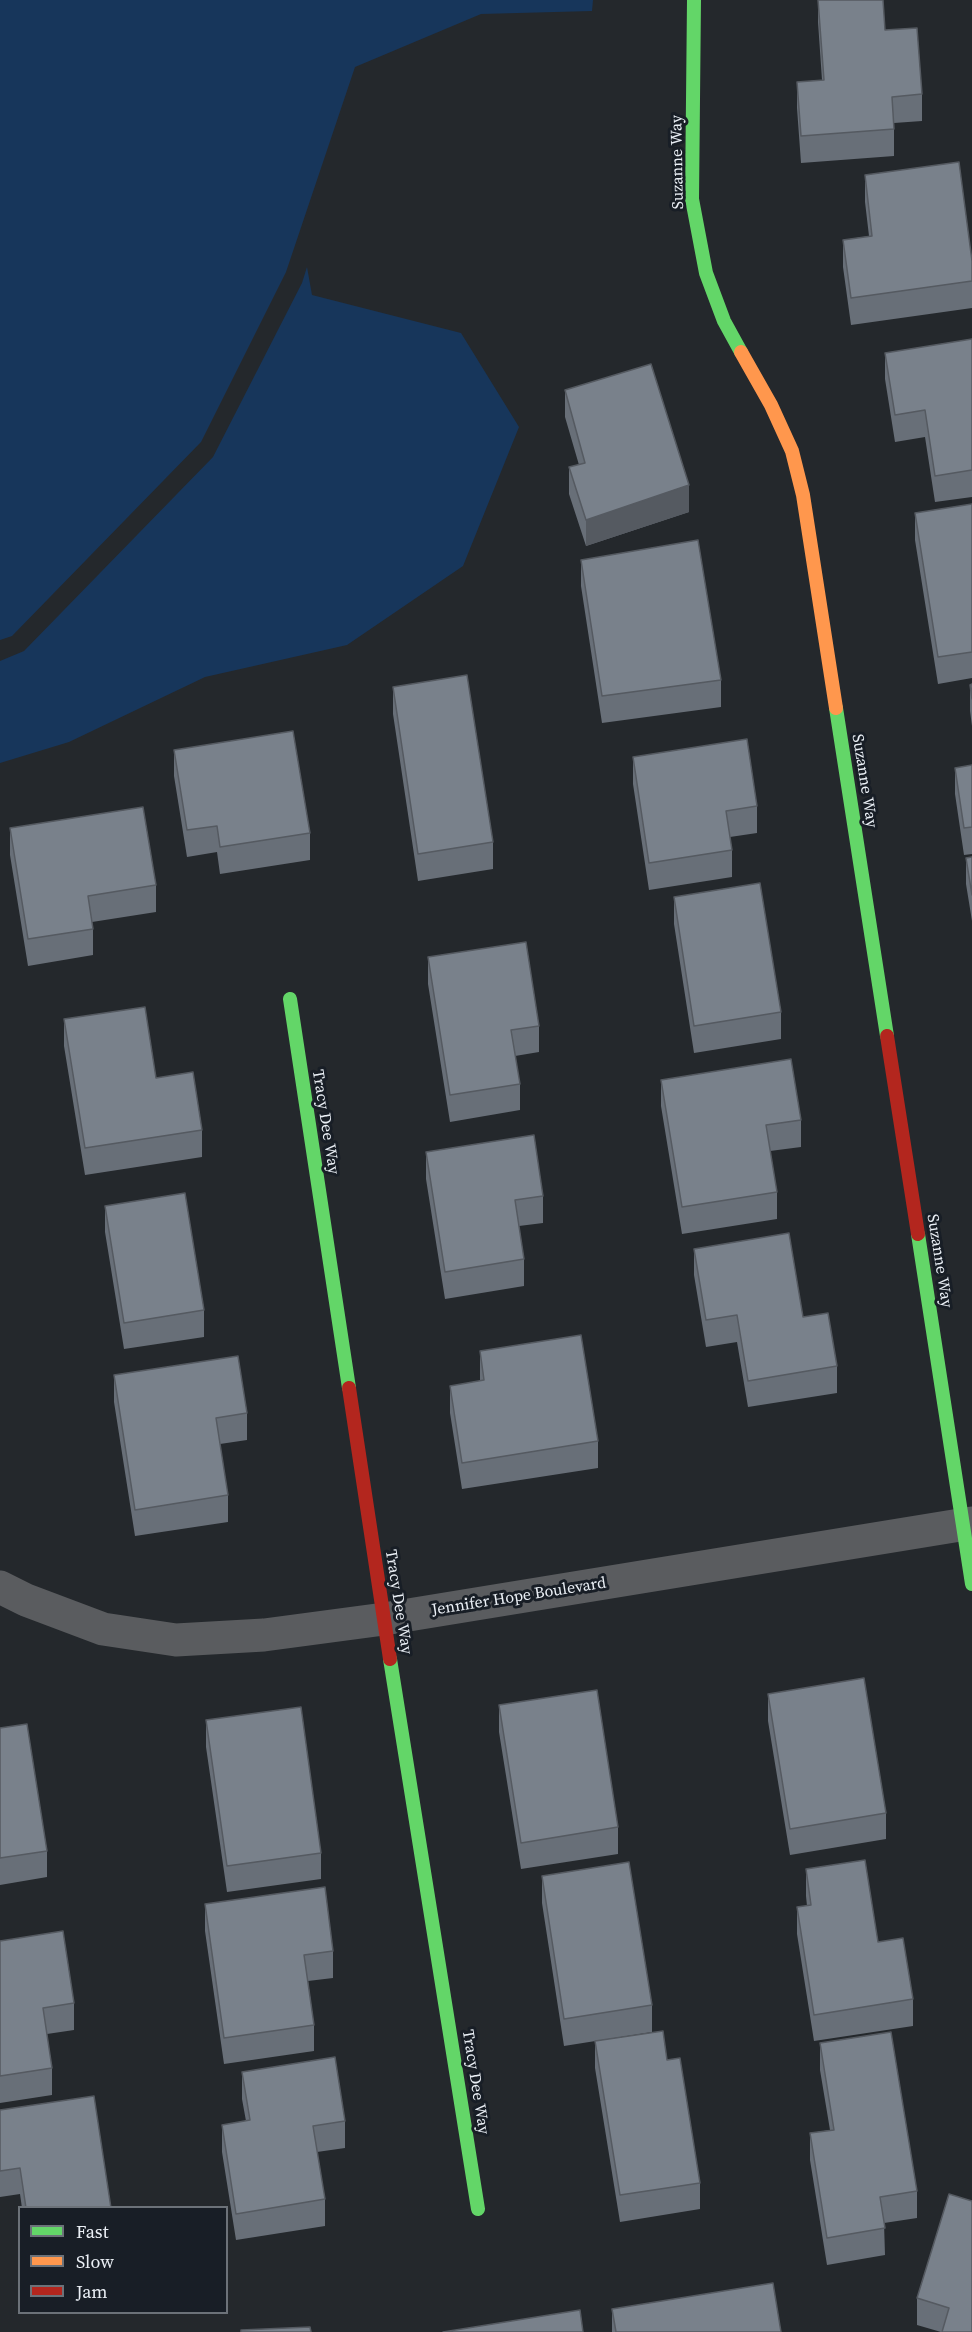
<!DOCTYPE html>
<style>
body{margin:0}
#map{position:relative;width:972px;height:2332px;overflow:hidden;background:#24282c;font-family:"Source Serif 4",serif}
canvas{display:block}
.legend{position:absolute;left:18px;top:2206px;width:210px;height:108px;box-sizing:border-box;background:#181e26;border:2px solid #6c7279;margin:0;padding:8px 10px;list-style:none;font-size:18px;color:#ebf0f6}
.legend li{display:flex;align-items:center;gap:12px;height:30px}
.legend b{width:30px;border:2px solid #6c7279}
</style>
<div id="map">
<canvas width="972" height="2332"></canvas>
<ul class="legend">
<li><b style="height:8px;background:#63d668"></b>Fast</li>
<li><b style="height:8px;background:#ff974d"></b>Slow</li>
<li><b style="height:8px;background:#b3261e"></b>Jam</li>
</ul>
</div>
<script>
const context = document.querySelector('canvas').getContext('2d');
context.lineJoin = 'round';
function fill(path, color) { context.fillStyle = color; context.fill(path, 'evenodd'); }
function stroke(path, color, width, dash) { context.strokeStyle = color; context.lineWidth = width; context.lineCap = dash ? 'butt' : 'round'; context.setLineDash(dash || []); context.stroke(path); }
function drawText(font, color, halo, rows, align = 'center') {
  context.font = font + ' "Source Serif 4",serif'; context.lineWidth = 6; context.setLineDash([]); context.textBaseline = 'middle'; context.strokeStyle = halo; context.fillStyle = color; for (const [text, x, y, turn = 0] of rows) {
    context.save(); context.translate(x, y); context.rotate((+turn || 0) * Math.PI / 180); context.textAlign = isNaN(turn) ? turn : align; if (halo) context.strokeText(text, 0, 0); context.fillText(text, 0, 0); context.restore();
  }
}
fill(new Path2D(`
 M0,0H593L592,11L481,14L355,67L286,272L201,442L12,636L0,640Z
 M307,267L312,295L461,333L519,427L463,566L347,645L205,677L69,742L0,763V661L24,651L213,457L302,283Z`), '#17365b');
stroke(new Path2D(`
 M0,1587L26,1600L103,1629L176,1640L264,1635L384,1619L972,1523`), '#5a5c5f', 33);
stroke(new Path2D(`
 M694,0L692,199L706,273L724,321L741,352
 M836,708L887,1036
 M290,999L349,1388
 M918,1234L972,1584
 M390,1659L478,2209`), '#63d668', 14);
stroke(new Path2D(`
 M741,352L771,405L792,451L803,495L836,708`), '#ff974d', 14);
stroke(new Path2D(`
 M887,1036L918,1234
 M349,1388L390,1659`), '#b3261e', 14);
fill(new Path2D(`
 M818,0L885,30L922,94V121L894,123V156L801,163L797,108V82L822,80L818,22Z
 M865,175L972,261V308L851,325L843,267V240L869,236L865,202Z
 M972,339V497L935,502L925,437L895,442L885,379V353Z
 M565,390L689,512L586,546L569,494V467L579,465L565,417Z
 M972,504V678L938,684L915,540V513Z
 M581,560L721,680V707L602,723L581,586Z
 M972,684V726L970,711V685Z
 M393,687L493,842V869L418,881L393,714Z
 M174,750L310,833V860L220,874L217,852L187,857L174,776Z
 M633,757L757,806V833L730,837L732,850V877L649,890L633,784Z
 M972,765V854L964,855L955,794V768Z
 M10,828L156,885V912L92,922L93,929V955L28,966L10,855Z
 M972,857V921L966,884V858Z
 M674,897L781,1012V1039L694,1053L674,924Z
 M428,957L539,1026V1052L515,1056L520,1084V1110L450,1122L428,984Z
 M64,1019L156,1078L202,1130V1157L85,1175L64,1046Z
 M661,1080L801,1120V1147L770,1151L777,1192V1219L682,1234L661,1106Z
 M426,1152L543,1196V1223L519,1226L524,1259V1286L445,1299L426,1179Z
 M105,1206L204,1310V1337L124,1349L105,1232Z
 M694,1249L803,1317L837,1366V1393L748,1407L737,1342L706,1347L694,1275Z
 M480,1351L598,1441V1468L462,1489L450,1413V1386L480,1381Z
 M114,1375L247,1413V1440L220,1444L228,1495V1522L135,1536L114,1402Z
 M768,1694L886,1813V1839L790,1855L768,1721Z
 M499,1705L618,1827V1854L521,1869L499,1732Z
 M206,1720L321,1853V1879L227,1892L206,1747Z
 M0,1728L47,1851V1877L0,1885Z
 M806,1869L878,1942L913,1999V2026L814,2041L797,1934V1907L807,1906L806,1896Z
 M542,1876L652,2005V2032L564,2046L542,1903Z
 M205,1904L333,1951V1978L308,1981L314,2025V2051L224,2064L205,1931Z
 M0,1941L74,2003V2030L47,2034L52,2068V2095L0,2103Z
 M595,2041L667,2060L700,2183V2209L620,2222L595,2068Z
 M820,2043L917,2191V2218L884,2223L885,2255L827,2265L810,2160V2133L830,2130L820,2070Z
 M242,2072L345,2121V2148L317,2152L325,2199V2226L236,2240L222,2152V2125L246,2121L242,2099Z
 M0,2110L111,2208H22L20,2194L0,2197Z
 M972,2201V2332H941L917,2325V2298Z
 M612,2309L781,2332H612Z`), '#686f78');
fill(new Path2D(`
 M689,485V512L586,546V520Z`), '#555a61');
const building = new Path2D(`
 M818,0H883L885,30L917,28L922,94L892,97L894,129L801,136L797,82L824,80Z
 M959,162L972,261V281L851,298L843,240L872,236L865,175Z
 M972,339V470L935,476L925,410L895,415L885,353Z
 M651,364L689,485L586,520L569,467L585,463L565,390Z
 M972,504V652L938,657L915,513Z
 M698,540L721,680L602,696L581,560Z
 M467,675L493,842L418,854L393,687Z
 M972,684V699L970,685Z
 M293,731L310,833L220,847L217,826L187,830L174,750Z
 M747,739L757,806L726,811L732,850L649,863L633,757Z
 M972,765V827L964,828L955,768Z
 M143,807L156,885L88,896L93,929L28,939L10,828Z
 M972,857V895L966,858Z
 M760,883L781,1012L694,1026L674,897Z
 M526,942L539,1026L511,1030L520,1084L450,1095L428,957Z
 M145,1007L156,1078L193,1072L202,1130L85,1148L64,1019Z
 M791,1059L801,1120L766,1125L777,1192L682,1207L661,1080Z
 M534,1135L543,1196L515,1200L524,1259L445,1272L426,1152Z
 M185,1193L204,1310L124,1323L105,1206Z
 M789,1233L803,1317L828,1313L837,1366L748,1381L737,1315L706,1320L694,1249Z
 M581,1335L598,1441L462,1463L450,1386L484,1380L480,1351Z
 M238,1356L247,1413L216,1418L228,1495L135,1510L114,1375Z
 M864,1678L886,1813L790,1829L768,1694Z
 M597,1690L618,1827L521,1843L499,1705Z
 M301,1707L321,1853L227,1866L206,1720Z
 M27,1724L47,1851L0,1858V1728Z
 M865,1860L878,1942L903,1938L913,1999L814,2015L797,1907L811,1905L806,1869Z
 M629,1862L652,2005L564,2019L542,1876Z
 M325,1887L333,1951L304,1955L314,2025L224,2038L205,1904Z
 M63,1931L74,2003L43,2008L52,2068L0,2076V1941Z
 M663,2031L667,2060L680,2058L700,2183L620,2195L595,2041Z
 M891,2032L917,2191L880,2197L885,2228L827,2238L810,2133L834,2130L820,2043Z
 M335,2057L345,2121L313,2126L325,2199L236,2214L222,2125L250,2120L242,2072Z
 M94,2096L111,2208H26L20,2168L0,2171V2110Z
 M949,2194L972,2201V2332H942L949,2308L917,2298Z
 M773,2283L781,2332H616L612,2309Z
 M580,2310L583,2332H443Z
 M310,2327L311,2332H241V2330Z`);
fill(building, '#79818b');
stroke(building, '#555a61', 1.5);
drawText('16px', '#ebf0f6', '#181e26', [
 ["Suzanne Way",678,162,-91],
 ["Suzanne Way",864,781,81],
 ["Tracy Dee Way",325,1122,81],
 ["Suzanne Way",939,1261,81],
 ["Jennifer Hope Boulevard",519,1597,-9],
 ["Tracy Dee Way",398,1602,81],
 ["Tracy Dee Way",475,2082,81]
]);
</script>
